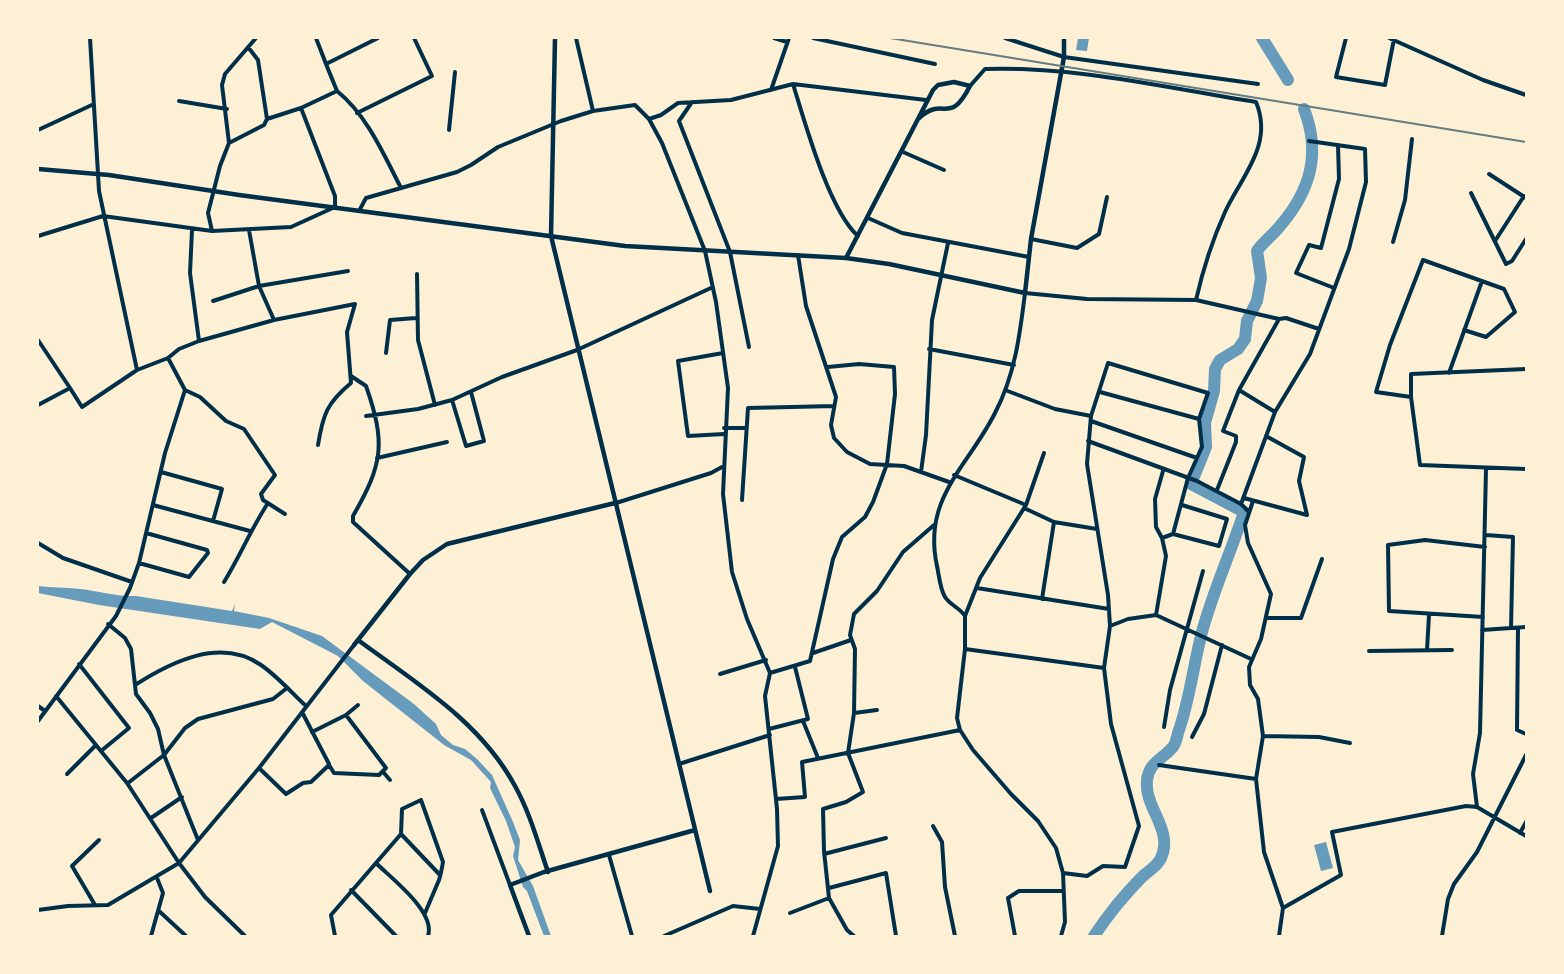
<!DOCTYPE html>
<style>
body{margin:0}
#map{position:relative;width:1564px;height:974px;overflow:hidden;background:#fdf0d5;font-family:"Golos Text",sans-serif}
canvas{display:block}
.frame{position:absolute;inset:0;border:39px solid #fdf0d5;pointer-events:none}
</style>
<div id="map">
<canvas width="1564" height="974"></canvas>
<div class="frame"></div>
</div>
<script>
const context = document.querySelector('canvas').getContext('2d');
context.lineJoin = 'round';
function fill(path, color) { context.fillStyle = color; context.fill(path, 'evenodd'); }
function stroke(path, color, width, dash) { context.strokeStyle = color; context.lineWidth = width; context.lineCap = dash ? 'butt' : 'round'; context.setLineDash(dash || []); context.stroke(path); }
fill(new Path2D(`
 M1078,38H1089L1087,51L1076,50Z
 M38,586C51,588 66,587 80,589C99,591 117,597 136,596L232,611L235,604L234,611L269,618L322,636L414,704L436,724L441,735L453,745L465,749L477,759L492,775L513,822L520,840L518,860L533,886L551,936H544L527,891L523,887L513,856L515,847L506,821L490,788L491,782L471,760L444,745L363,681L338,656L272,622L260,629L99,605L38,593Z
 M1326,842L1333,868L1321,871L1314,845Z`), '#669bbc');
stroke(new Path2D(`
 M1262,38L1288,80
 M1094,936C1108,915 1123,896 1142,877C1148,871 1157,867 1161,858C1174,830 1144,808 1147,780C1149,763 1161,760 1171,749C1175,746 1177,738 1178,733C1190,700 1193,666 1202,632C1213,591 1231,552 1244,512L1191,484L1206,447L1205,423L1214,391L1215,369L1220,360L1238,349L1245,339L1247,321L1257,301L1261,278L1257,251C1263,242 1273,235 1280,226C1311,190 1321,153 1304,109`), '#669bbc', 12);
stroke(new Path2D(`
 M90,38L99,191L137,370
 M316,38L326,64L378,38
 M576,38L593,111
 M774,38L787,42
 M813,38L935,64
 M1005,38L1064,57L1258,84
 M1346,38L1336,77L1385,85L1394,39
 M1389,38L1483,80L1526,95
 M793,84C805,123 829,210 858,236
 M970,86L985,69C1076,66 1167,88 1256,102C1274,145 1241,177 1225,212C1212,241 1203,269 1196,300
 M771,90L789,38
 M337,91C367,115 384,155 401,188
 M179,101L227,109
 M692,102L679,121L730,252L749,347
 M357,113L432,76L414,38
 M267,119L301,108L337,91L326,64
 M649,119L661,115L678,103L731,100L793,84L926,100
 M38,130L94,104
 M449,130L455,72
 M229,143L264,125L267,119L258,60L248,47
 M903,152L944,170
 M1489,174L1526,198
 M1471,193L1506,264L1512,261L1526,239
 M359,211L366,198L457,172L471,165L498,147L561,121L593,111L635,105L649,119L662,143L705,251L716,302L728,388L723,494L732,572L747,619L770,673L765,696L777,809L778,846L753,936
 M868,218L902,233L1029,257
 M192,230L190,273L199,341
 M249,230L259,286L274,320
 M212,231L208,213L220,166L229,143L222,85L225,74L256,38
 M38,236L103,216L212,231L291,227L335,207V196L301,108
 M1031,239L1077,248L1099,234L1107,197
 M1495,241L1524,196
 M1393,242L1405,200L1412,139
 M798,255L806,306L836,397L831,425L834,438L847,452L870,464L904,466L949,482
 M417,274L418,340L435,405
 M1334,288L1296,273L1309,245L1321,248L1339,179L1338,145
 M213,301L259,286L348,271
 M38,340L70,388
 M929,349L1014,365
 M386,353L390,320L416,318
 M723,353L678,361L688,436L724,434
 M168,358L185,390L200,397L226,421L244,429L275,475L261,494L263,500L285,514
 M1526,369L1411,374V397L1420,465L1526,469
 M1449,373L1482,281
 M351,376L366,386C386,443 383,464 353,516V522L410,574
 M1005,390L1055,409L1091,416
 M1239,390L1275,412
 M1100,392L1199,419
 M1411,397L1376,392L1390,345L1423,260L1504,289L1515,312L1486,337L1464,330
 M452,400L466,446L484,441L471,392
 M38,405L70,388L82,407L137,370L168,358L179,349L199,341L274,320L355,304L347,332L351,383C327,403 323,414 318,445
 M366,416L418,409L452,400L502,377L577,350L713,287
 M1091,421L1197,458
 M724,428H746
 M1088,441L1197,481L1241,504L1249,512
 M1044,453L1026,505L980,578L965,616V649L957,718L960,730L973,750L1011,794L1038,821L1056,848L1063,873L1065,922L1061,936
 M377,458L447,442
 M161,472L222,489L213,521
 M921,472L926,435L932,320L948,243
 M954,475L1026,505
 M1217,490L1236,442V436L1223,431L1239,390L1279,319
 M1244,498L1307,515L1299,481L1304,457L1266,436
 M742,500L748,408L834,406
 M1253,501L1245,525L1248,543L1271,594L1261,639L1249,667L1250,685L1258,699L1263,736L1256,779L1264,852L1283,908L1279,936
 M616,503L711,473L722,467
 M1241,504L1275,412L1310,354L1349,249L1366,182L1365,149L1309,141
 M153,505L250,531
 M1024,508L1054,522L1097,529
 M1486,535L1513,537L1511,628
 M1162,538L1173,534L1219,546L1227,519L1182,505
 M38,543L63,558L132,582
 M139,563L189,577L208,553L207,550L146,533
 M224,582C240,556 251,529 268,503
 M977,588L1109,609
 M1042,599L1054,522
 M1156,615L1166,556L1162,538L1156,527L1155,499L1163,471
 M965,616C960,608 950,605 945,597C940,589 939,575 937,566C922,498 968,467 995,413C1015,375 1020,334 1025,293L1087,299L1196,300L1279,319L1286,318L1319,329
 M1483,617L1389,611L1388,545L1425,540L1485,547
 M1266,618H1301L1322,559
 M108,624L125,638L131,649L136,694L150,713L158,729L164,755L198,840
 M1110,626L1128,619L1156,615L1251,659
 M1518,628L1517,730L1526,734
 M1482,630L1526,627
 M965,649L1104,668
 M1427,650L1429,615
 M1369,651L1452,650
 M813,653L851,640
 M79,664L129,728L101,751
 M770,673L810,661L833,559L842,537L865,517L873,502L887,464L895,394L894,367L859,364L828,367
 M720,674L766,660
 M135,685C171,662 220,637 261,665C277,676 291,692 306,706
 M56,696L127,783L179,863L205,897L245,936
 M38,706L45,711
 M302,712L329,764
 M854,713L877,710
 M38,721L116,616L130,588L139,563L165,453L185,390
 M803,721L818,758
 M1164,727L1170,690L1203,571
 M769,729L808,719L795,667
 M312,732L346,715L358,705
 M1263,736L1319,737L1350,743
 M1192,737L1204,714L1222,645
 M679,764L770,735
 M1159,765L1256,779
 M259,768L286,794L303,783L311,782L329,765L334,773L379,775L386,768L346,715
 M384,773L390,780
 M67,774L96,745
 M128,783L164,755L185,728L198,719L273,699L287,688
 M776,799L805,797L802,762L960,730
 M1477,807L1473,774L1480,733L1486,469
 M482,810L510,885
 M151,818L182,797
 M933,826L942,842L945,887L955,936
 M1520,833L1526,822
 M824,854L886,838
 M609,855L632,936
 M376,863C392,879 436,912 428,936
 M1063,873L1087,876L1103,866L1125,867L1139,826L1111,724L1104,668L1110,626L1108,595L1087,464L1091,416L1108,363L1208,393L1199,419L1202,447L1188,478L1173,534
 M829,888L886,873L896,936
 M351,890L396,936
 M829,898L824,851L823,809L846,802L863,792L848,753L854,713L855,649L850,635L854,614L877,591L903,552L934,525
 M95,905L72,866L99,840
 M1283,908L1341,875L1332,832L1466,806L1477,807L1526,836
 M38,910L68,906L108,905L179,863L259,768L354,645
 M159,911L186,936
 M425,913L439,880C441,874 442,868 443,862L421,800L402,809L401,834L440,875
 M790,913L829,898L847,930L854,936
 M151,936L163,893L157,878
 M335,936L331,915L401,834
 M664,936L733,906L760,909
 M1015,936L1008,898L1019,891H1062
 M1442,936L1448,899L1454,884L1477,852L1526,755`), '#003049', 4);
stroke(new Path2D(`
 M555,38L551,236L710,891
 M38,169L109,175L239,195L625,246L846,258L889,264L1025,293L1031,239L1064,57V38
 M846,258L933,90L938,85L954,82L970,86C949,127 944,95 919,118
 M358,640C416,683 480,721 515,786C530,813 538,843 548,872
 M354,645L410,574L423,560L447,544L615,503
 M529,936L510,885L544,872L695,830`), '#003049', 4.5);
stroke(new Path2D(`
 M890,38L1526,142`), '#657d81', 2);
</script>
